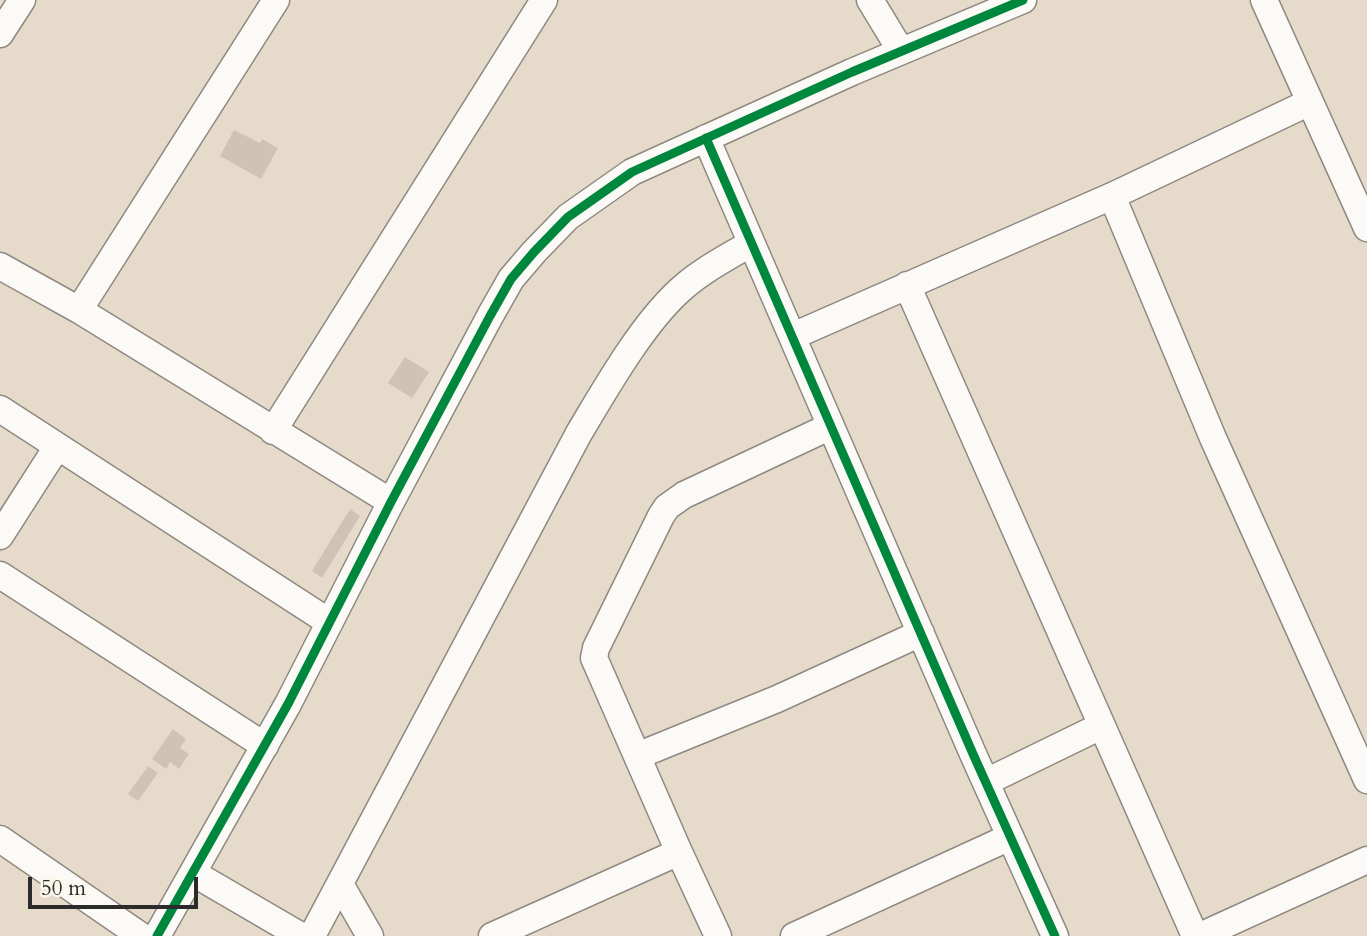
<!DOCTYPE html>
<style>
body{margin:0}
#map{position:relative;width:1367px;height:936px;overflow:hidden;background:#e6dbcb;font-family:Cardo,serif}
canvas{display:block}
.scale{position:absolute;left:28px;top:877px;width:170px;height:32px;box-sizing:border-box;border:4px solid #2b2b2b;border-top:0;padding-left:9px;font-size:21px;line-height:24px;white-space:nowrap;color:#2b2b2b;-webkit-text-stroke:5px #fbf7ec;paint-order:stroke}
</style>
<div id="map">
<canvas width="1367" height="936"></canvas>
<div class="scale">50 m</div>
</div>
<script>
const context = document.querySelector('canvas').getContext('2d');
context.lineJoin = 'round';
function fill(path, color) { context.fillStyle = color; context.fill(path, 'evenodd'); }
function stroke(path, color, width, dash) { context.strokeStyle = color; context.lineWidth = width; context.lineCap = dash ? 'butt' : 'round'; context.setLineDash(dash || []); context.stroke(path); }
fill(new Path2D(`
 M234,130L260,143L262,139L278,148L261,179L220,156Z
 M405,357L429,372L412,398L388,383Z
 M350,509L360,516L322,578L312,571Z
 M173,729L186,739L180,748L189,754L179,769L170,762L166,769L152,759Z
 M148,766L158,773L138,801L128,794Z`), '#d1c2b6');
const street = new Path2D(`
 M870,0L901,51
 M1264,0L1367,228
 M0,34L22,0
 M706,138L973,754L1055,936
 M1112,196L1213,438L1367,780
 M0,266L79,310L391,502
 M907,285L1195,936
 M79,310L276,0
 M793,336L1112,196L1310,102
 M0,409L329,622
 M273,431L544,0
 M0,536L57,447
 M0,575L265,746
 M637,756L777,699L921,633
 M986,782L1101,726
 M0,839L141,936
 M193,873L301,936
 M340,884L370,936
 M157,936L288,704L391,502L490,316L511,279L534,252L568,217L632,172L852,72L1023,0
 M312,936L579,433C606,388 641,326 679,291C700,271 727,258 751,243
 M492,936L679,852
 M718,936L679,852L598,667L594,658L596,648L661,516L667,507L684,495L831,426
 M794,936L1010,837
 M1200,936L1367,860`);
stroke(street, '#8e8881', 29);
stroke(street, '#fbfaf7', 26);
stroke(new Path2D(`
 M706,138L973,754L1055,936
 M157,936L288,704L391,502L490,316L511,279L534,252L568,217L632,172L852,72L1023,0`), '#00873e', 9);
</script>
